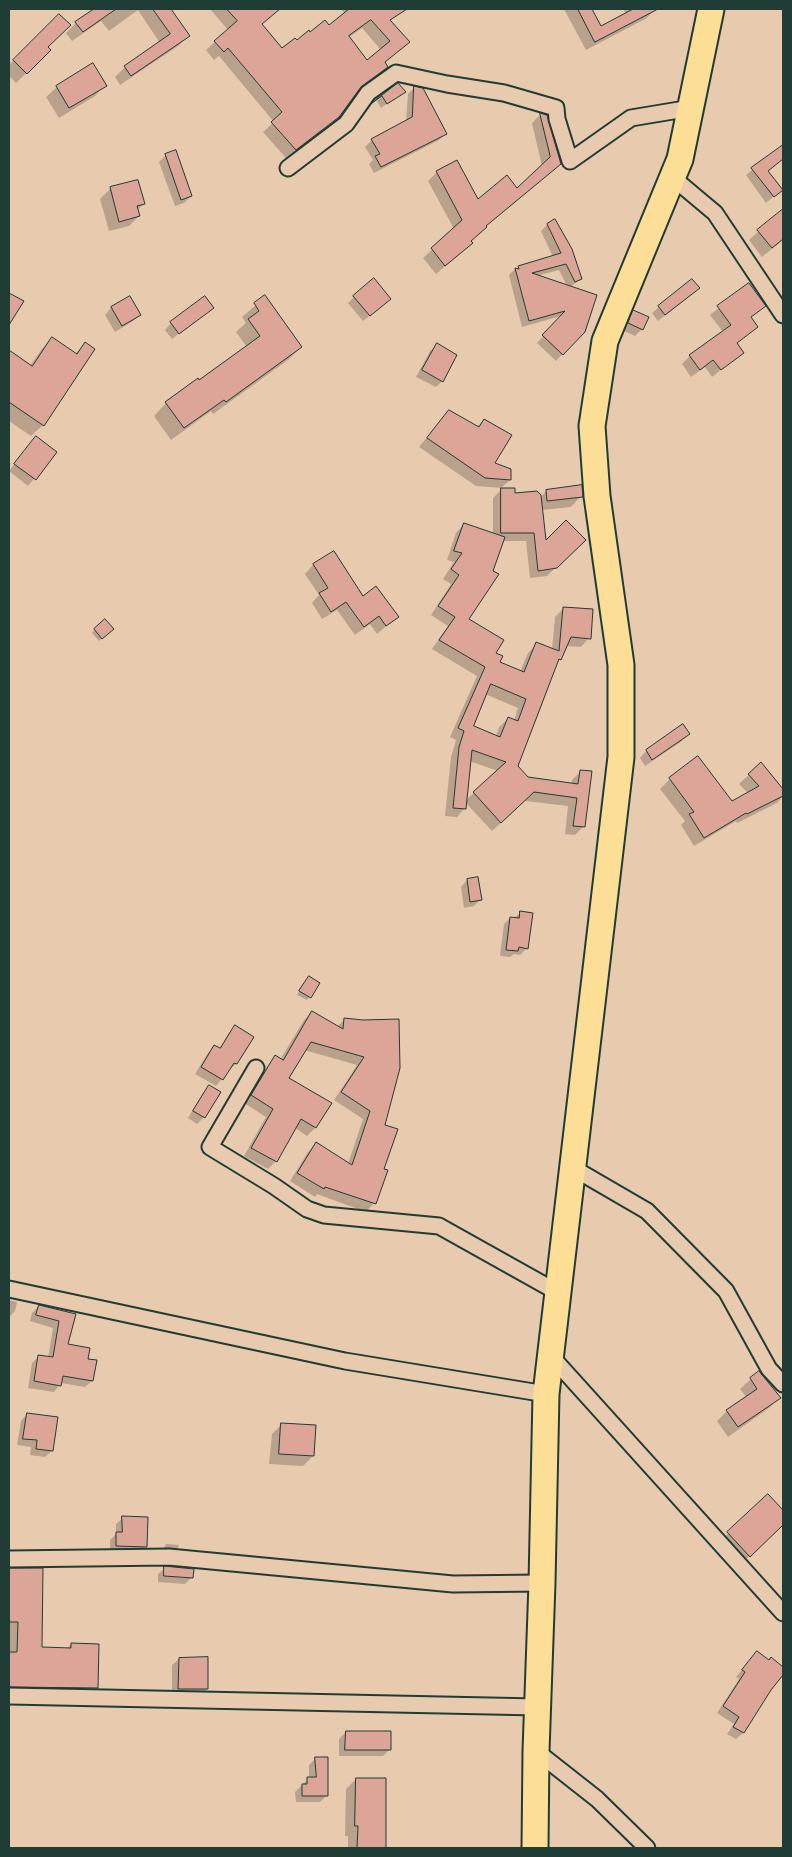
<!DOCTYPE html>
<style>
body{margin:0}
#map{position:relative;width:792px;height:1857px;overflow:hidden;background:#e8caaf;font-family:Delius,sans-serif}
canvas{display:block}
.frame{position:absolute;inset:0;border:10px solid #1f3d34;pointer-events:none}
</style>
<div id="map">
<canvas width="792" height="1857"></canvas>
<div class="frame"></div>
</div>
<script>
const context = document.querySelector('canvas').getContext('2d');
context.lineJoin = 'round';
function fill(path, color) { context.fillStyle = color; context.fill(path, 'evenodd'); }
function stroke(path, color, width, dash) { context.strokeStyle = color; context.lineWidth = width; context.lineCap = dash ? 'butt' : 'round'; context.setLineDash(dash || []); context.stroke(path); }
fill(new Path2D(`
 M96,9H169L188,36L178,46L120,85L115,77L125,67L160,43L138,10L109,31L101,21L72,41L66,33L76,23Z
 M210,9H280L261,24L282,50L310,34L329,27L345,14L341,9H398L400,12L390,21L408,42L384,63L387,67L378,76L356,92L338,117L329,126L286,158L263,132L274,122L219,56L214,60L206,50L228,30ZM362,28L381,50L367,61L348,38Z
 M564,9H591L601,28L626,14L623,9H655L647,18L586,50Z
 M59,15L46,47L50,50L16,83L9,76V65Z
 M93,65L105,85L95,96L59,118L46,97L57,87Z
 M398,85L404,92L381,108L377,101Z
 M414,88L445,134L439,140L374,173L369,164L373,160L365,147L372,140L406,122L408,94Z
 M540,115L546,116L560,164L485,227L470,241L471,243L462,252L436,274L423,258L454,229L428,181L437,172L477,201L517,190L542,166L532,123Z
 M783,146V159L767,172L781,190L766,203L746,175Z
 M166,155L191,196L184,203L175,206L159,162Z
 M137,181L144,204L137,210L139,216L129,226L109,231L100,199L110,189Z
 M783,209V240L762,257L749,240Z
 M547,225L581,279L570,287L584,331L556,361L537,343L561,316L522,327L509,275L515,269L553,257L541,231ZM559,270L567,286L536,276Z
 M749,284L764,306L750,318L757,326L736,344L742,353L712,377L705,367L691,377L682,364L690,356L723,332L710,315Z
 M691,295L658,321L652,313L659,307Z
 M130,297L140,314L133,321L115,332L105,315L111,308Z
 M265,297L301,347L288,360L213,414L211,411L171,440L154,416L166,403L247,347L236,332L246,323L242,317Z
 M354,297L383,305L363,321L348,303Z
 M212,307L172,339L165,330L171,323Z
 M634,311L642,329L635,336L622,330L627,318Z
 M52,338L75,354L85,344L43,425L31,436L9,421V352L30,366L41,350Z
 M437,345L442,381L436,387L416,377L430,351Z
 M449,411L477,427L484,420L493,464L510,480L501,488L476,486L419,447Z
 M36,437L56,452L28,486L9,471Z
 M501,490L513,495L541,497L546,491L581,496L571,507L542,510L545,543L584,540L547,576L530,578L526,541H502L467,619L494,654L499,663L520,672L528,653L537,644L552,650L555,617L564,608L589,638L581,647L566,646L560,659L556,664L517,767L527,779L571,785L572,780L581,771L583,827L575,835L565,834L568,806L525,801L492,831L466,803L465,808L457,817L445,816L451,757L456,740L450,737L477,676L432,649L448,626L431,615L451,584L443,579L454,562L447,560L456,533L464,524L493,534V498ZM485,694L518,708L514,721L508,719L499,727L496,736L472,727ZM469,761L498,771L466,800Z
 M333,553L362,598L397,617L377,634L370,624L355,635L337,610L322,619L312,603L319,595L305,574L313,565Z
 M105,621L112,629L99,641L92,633Z
 M683,726L688,734L682,741L645,766L640,758L646,751Z
 M698,758L731,803L748,793L739,784L761,764L783,791V796L777,803L737,823L736,821L694,846L681,825L685,821L660,789L670,779Z
 M467,880L480,900L474,906L464,908L461,887Z
 M520,913L527,948L520,955L514,954L510,957L500,956L504,924L510,918H514Z
 M306,980L310,997L307,1000L297,995Z
 M312,1012L337,1027L345,1019L363,1021L384,1126L383,1170L374,1203L366,1212L317,1194L315,1197L290,1181L308,1152L316,1144L348,1164L363,1119L334,1100L357,1065L304,1050L288,1078L315,1128L307,1136L295,1128L276,1161L268,1169L244,1156L266,1117L244,1103L268,1065L276,1057L280,1060L304,1020Z
 M235,1027L236,1064L229,1070L216,1086L195,1074L208,1053L214,1046L219,1049L229,1033Z
 M209,1087L219,1093L204,1117L197,1124L188,1118L203,1093Z
 M9,1300L17,1302L15,1311L9,1317Z
 M39,1306L74,1315L66,1345L87,1360L92,1381L85,1387L61,1383L54,1392L28,1388L32,1363L39,1356L48,1358L53,1328L30,1321L32,1313Z
 M759,1372L779,1398L769,1408L728,1437L717,1421L727,1411L747,1398L740,1389Z
 M27,1414L52,1451L45,1457L30,1455L31,1447L17,1445L21,1421Z
 M282,1424L313,1456L303,1466L269,1464L272,1434Z
 M768,1496L783,1512V1524L739,1566L718,1543Z
 M123,1518L145,1547L139,1554L110,1553V1540L116,1534V1524Z
 M166,1544L179,1545L178,1548L175,1551L163,1550Z
 M165,1568L192,1577L185,1584L158,1582V1574Z
 M42,1569L41,1648L66,1649L71,1644L97,1688L88,1697L9,1695V1570Z
 M757,1652L768,1662L771,1659L783,1669V1673L770,1690L743,1733L736,1739L727,1734L734,1724L717,1713L739,1679L736,1677Z
 M179,1659L207,1689L200,1695H172V1665Z
 M346,1732L390,1749L383,1756H339V1739Z
 M316,1758L327,1795L320,1802H296L295,1792L309,1778V1765Z
 M356,1779H385L384,1848H348V1836H345L346,1789Z`), '#0003');
const building = new Path2D(`
 M94,9H116L83,32L75,22Z
 M153,9H171L190,36L131,76L124,66L170,34Z
 M227,9H280L262,24L282,48L295,38L297,40L309,30L310,32L325,20L329,25L349,9H407L390,20L410,42L385,62L388,67L361,87L339,117L296,150L271,122L282,112L228,48L224,52L214,41L237,21ZM371,20L390,41L367,60L349,36Z
 M578,9H592L601,26L633,9H658L595,42Z
 M59,14L71,25L48,47L51,50L27,74L13,60Z
 M93,63L107,86L69,108L56,86Z
 M398,83L406,92L387,104L382,96L372,103Z
 M414,86L423,88L447,134L381,167L375,156L380,154L371,139L412,117Z
 M540,113L547,115L561,164L486,226L487,227L471,241L473,243L445,266L431,248L462,220L436,171L457,160L478,199L507,175L517,188L550,157Z
 M783,145V159L768,171L783,190L774,197L751,168Z
 M176,150L192,196L181,200L165,154Z
 M138,180L145,204L137,206L140,216L119,222L110,187Z
 M783,209V239L772,248L757,230Z
 M555,219L572,249L582,279L575,282L566,264L532,273L597,295L585,332L563,355L542,335L565,311L529,321L515,268L519,269L518,266L561,253L547,224Z
 M374,278L391,299L370,316L353,296Z
 M692,279L700,288L665,315L658,306Z
 M749,283L766,306L751,317L758,327L737,343L744,353L721,370L713,360L700,370L689,355L731,325L717,306Z
 M9,293L24,301L9,325Z
 M265,295L302,347L226,402L224,400L184,428L165,402L198,378L199,380L260,336L248,319L259,311L254,303Z
 M130,296L141,315L122,326L111,307Z
 M205,296L214,308L179,334L170,322Z
 M633,310L649,317L643,330L628,323Z
 M52,337L77,354L85,342L95,349L44,426L9,402V350L32,366Z
 M437,343L457,355L443,382L422,370Z
 M449,410L479,427L484,419L512,435L495,463L511,469V480L485,478L427,438Z
 M36,436L57,452L36,480L14,464Z
 M582,485L583,497L547,501L546,490Z
 M501,488H515V493L537,491L541,495L546,540L566,520L586,540L557,568L538,571L534,533H501Z
 M464,523L505,537L493,571L499,574L469,619L504,640L496,653L503,656L500,662L524,672L536,642L559,651L563,607L593,609L591,639L571,637L561,660L559,659L518,766L528,777L578,784L580,770L592,771L585,827L573,826L577,798L534,792L501,823L473,792L506,762L472,750L466,809L453,808L459,747L464,731L458,728L485,667L439,640L455,617L438,606L459,575L451,569L462,553L454,551ZM491,684L526,699L518,721L508,717L500,737L474,726Z
 M334,551L363,596L376,586L399,617L386,626L379,616L364,627L346,602L331,612L319,593L328,588L313,564Z
 M105,619L114,629L102,639L94,629Z
 M683,724L690,734L652,760L646,750Z
 M698,756L732,801L759,786L748,774L761,762L783,789V796L747,814L746,813L704,838L689,814L694,812L669,778Z
 M478,877L482,900L470,902L467,879Z
 M520,911L533,913L528,949L519,947L518,951L506,950L510,917L519,918Z
 M309,976L320,983L311,998L299,991Z
 M312,1011L343,1029L344,1018L363,1020L399,1019L400,1068L385,1125L398,1129L384,1169L388,1170L376,1204L325,1187L324,1189L297,1173L316,1142L352,1165L370,1111L341,1092L364,1057L311,1042L289,1078L332,1103L316,1128L301,1119L277,1162L251,1148L273,1109L251,1095L275,1055L283,1060Z
 M235,1025L254,1037L237,1064L234,1063L223,1080L201,1067L214,1045L220,1048Z
 M209,1085L221,1092L205,1118L193,1111Z
 M39,1305L76,1314L68,1344L90,1348L88,1359L97,1360L93,1381L63,1376L61,1386L34,1381L38,1355L53,1357L59,1321L36,1315Z
 M759,1371L781,1398L738,1427L726,1410L757,1389L750,1378Z
 M27,1413L58,1417L53,1451L36,1449L37,1440L23,1439Z
 M281,1423L316,1425L314,1456L279,1454Z
 M768,1494L783,1510V1525L750,1557L727,1532Z
 M122,1516L148,1517L147,1547L116,1546V1532H122Z
 M164,1566L194,1569L193,1578L164,1576Z
 M9,1568H43L42,1647L71,1648V1643L99,1644L98,1688L9,1687V1652H17L18,1622H9Z
 M757,1651L769,1660L771,1657L783,1667V1675L771,1690L744,1733L733,1727L739,1717L723,1706L745,1672L742,1670Z
 M208,1657V1689H178L179,1658Z
 M346,1731H391V1750H345Z
 M315,1757H328V1796H302V1784H307V1777H316Z
 M356,1778H386V1848H357L358,1826H355Z`);
fill(building, '#dda498');
stroke(building, '#1f3d34', 1);
const minor = new Path2D(`
 M288,168L346,124L368,93L396,73L447,84L504,93L556,108L557,119L570,161L631,118L691,108
 M672,177L715,213L783,315
 M256,1068L210,1147L274,1186L307,1209L324,1215L439,1226L557,1292
 M573,1168L647,1211L726,1291L769,1369L783,1384
 M9,1289L345,1361L546,1394
 M551,1356L783,1613
 M9,1559L169,1557L453,1584L542,1583
 M9,1696L538,1707
 M536,1751L597,1799L647,1848`);
const trunk = new Path2D(`
 M535,1848L536,1751L542,1583L546,1394L621,757V665L597,496L592,426L605,341L680,159L711,9`);
stroke(minor, '#1f3d34', 19);
stroke(trunk, '#1f3d34', 29);
stroke(minor, '#e8caaf', 15);
stroke(trunk, '#fcde96', 25);
</script>
